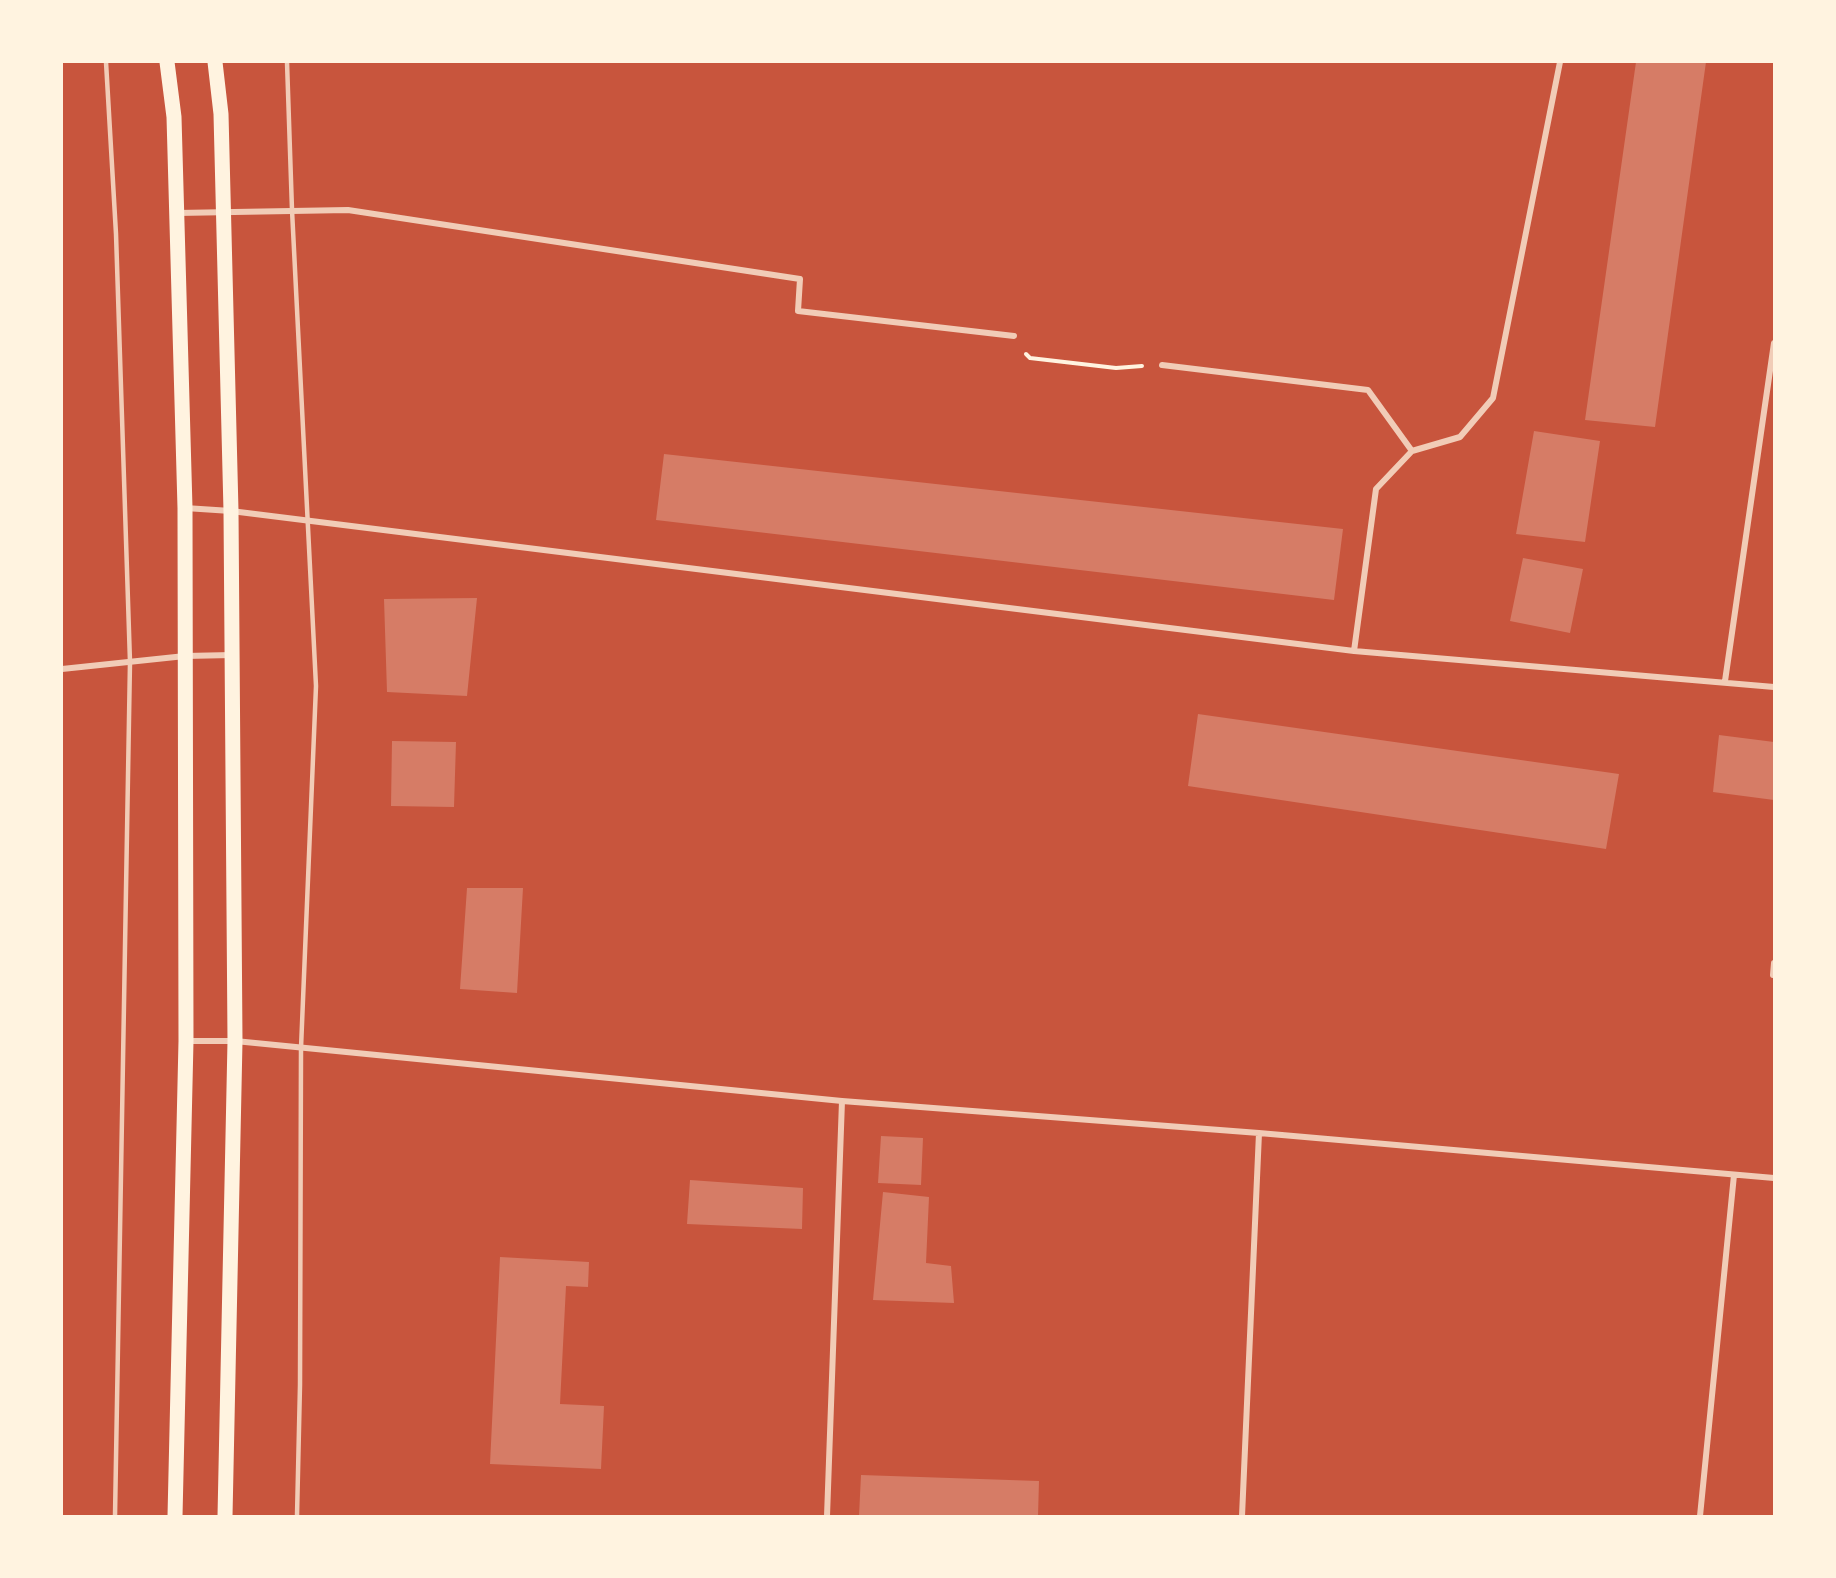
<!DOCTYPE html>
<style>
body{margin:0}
#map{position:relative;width:1836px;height:1578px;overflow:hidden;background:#c8553d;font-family:"Roboto Condensed",sans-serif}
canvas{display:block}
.frame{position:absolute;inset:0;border:63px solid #fff3e0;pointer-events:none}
</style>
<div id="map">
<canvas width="1836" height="1578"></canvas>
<div class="frame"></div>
</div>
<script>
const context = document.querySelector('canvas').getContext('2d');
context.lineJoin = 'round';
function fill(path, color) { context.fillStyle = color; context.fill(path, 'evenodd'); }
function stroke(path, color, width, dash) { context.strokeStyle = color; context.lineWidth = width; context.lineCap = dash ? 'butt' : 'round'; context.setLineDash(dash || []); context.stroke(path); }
fill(new Path2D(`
 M1636,62H1706L1655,427L1585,420Z
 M1534,431L1600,441L1585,542L1516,534Z
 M664,454L1343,529L1334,600L656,520Z
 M1523,558L1583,569L1570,633L1510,621Z
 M477,598L467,696L387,692L384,599Z
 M1198,714L1619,774L1606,849L1188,786Z
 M1719,735L1774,742V800L1713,792Z
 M392,741L456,742L454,807L391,806Z
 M467,888H523L517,993L460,989Z
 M881,1136L923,1138L921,1185L878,1183Z
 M690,1180L803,1188L802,1229L687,1224Z
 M883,1192L929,1197L926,1263L951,1266L954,1303L873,1300Z
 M500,1257L589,1262L588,1287L566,1286L560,1404L604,1406L601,1469L490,1464Z
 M861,1475L1039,1481L1038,1516H859Z`), '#d67c66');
stroke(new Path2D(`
 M1026,354L1030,358L1116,368L1142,366`), '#fff3e0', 4);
stroke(new Path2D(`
 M106,62L116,234L130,662L115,1516
 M287,62L292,210L316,686L301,1048L300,1385L297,1516`), '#f1ccb7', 4.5);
stroke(new Path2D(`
 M177,213L348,210L800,279L798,311L1014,336
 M1162,365L1368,390L1412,451
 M185,508L231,511L1354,651L1774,687
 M1354,651L1376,489L1412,451L1460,437L1493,398L1560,62
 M62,669L185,656L232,655
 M1725,681L1774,343
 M1773,975L1774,963
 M187,1041H235L842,1101L1259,1133L1774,1178
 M827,1516L842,1101
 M1242,1516L1259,1133
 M1700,1516L1734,1175`), '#f1ccb7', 6);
stroke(new Path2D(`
 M167,62L174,117L185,508L186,1041L175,1516
 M215,62L221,114L231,511L235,1041L225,1516`), '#fff3e0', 15);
</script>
